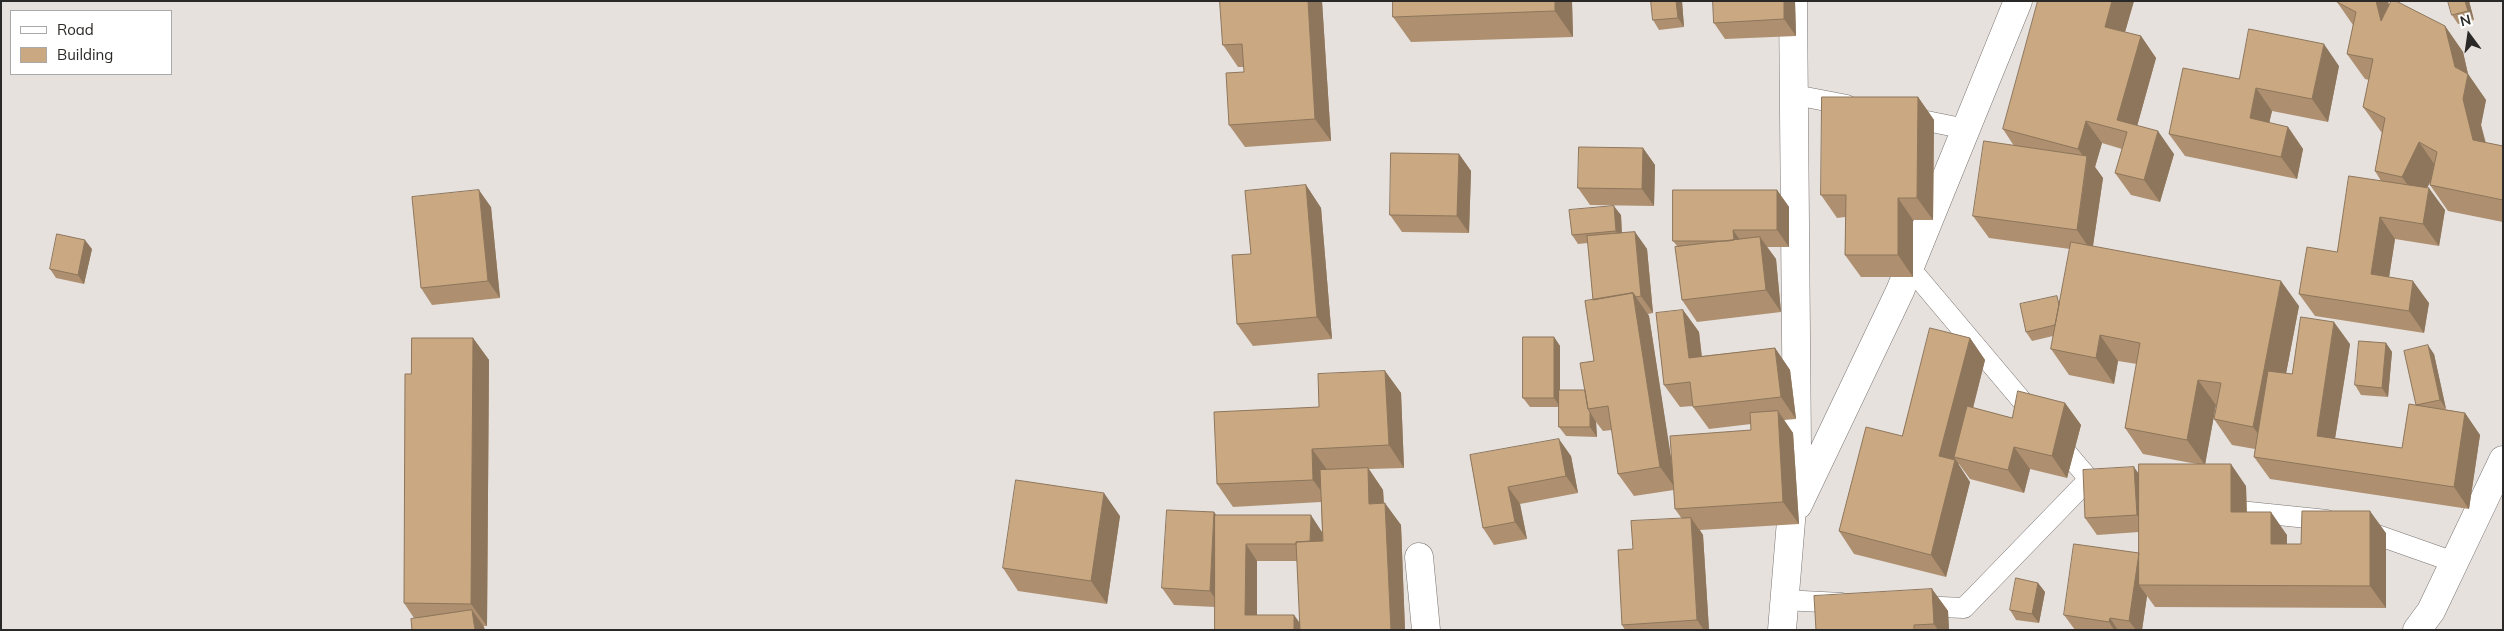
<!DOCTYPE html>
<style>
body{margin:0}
#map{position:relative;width:2504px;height:631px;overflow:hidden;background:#e7e1de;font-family:Mulish,sans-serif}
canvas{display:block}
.frame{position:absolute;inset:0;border:2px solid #2b2927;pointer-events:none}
.legend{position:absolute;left:10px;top:10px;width:162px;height:65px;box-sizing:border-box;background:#fff;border:1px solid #aaa9a9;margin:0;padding:6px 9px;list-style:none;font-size:15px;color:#2b2927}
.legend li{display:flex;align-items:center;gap:10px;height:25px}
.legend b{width:25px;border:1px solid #aaa9a9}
.north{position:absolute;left:2444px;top:10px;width:50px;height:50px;-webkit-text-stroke:4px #fff;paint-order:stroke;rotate:346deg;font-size:14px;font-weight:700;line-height:20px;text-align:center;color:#2b2927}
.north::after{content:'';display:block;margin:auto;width:18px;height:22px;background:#2b2927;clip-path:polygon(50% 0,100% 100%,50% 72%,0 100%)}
</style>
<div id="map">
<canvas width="2504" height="631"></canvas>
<div class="frame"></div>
<ul class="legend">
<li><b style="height:6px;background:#fff"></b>Road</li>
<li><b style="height:14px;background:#caa882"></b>Building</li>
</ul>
<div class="north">N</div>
</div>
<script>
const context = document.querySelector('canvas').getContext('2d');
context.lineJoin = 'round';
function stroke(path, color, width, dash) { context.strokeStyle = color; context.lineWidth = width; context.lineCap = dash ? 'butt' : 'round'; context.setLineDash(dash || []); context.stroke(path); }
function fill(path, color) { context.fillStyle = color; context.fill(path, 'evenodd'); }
const service = new Path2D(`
 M1795,95L1847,105
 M1907,117L1966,129
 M1910,268L2034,415
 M2055,439L2089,479L2106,485
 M2220,509L2327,520
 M2360,529L2454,562
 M1783,600L1842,603
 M1918,606L1964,608L2089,479`);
const minor = new Path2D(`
 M1798,505L1900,291L2018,1
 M1419,557L1426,630
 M1782,630L1797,448L1793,1
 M2417,630L2431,611L2503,460`);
stroke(service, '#7a7572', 21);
stroke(minor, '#7a7572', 29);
stroke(service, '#fff', 20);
stroke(minor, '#fff', 28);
fill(new Path2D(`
 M1220,1H1322L1331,141L1245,147L1229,125L1244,72V67H1238L1223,45Z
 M1572,1L1573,37L1411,42L1393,17Z
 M1651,1H1682L1684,27L1659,30L1653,20Z
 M1713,1H1795L1796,36L1725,39L1714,23Z
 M2038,1H2134L2125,32L2141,36L2156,58L2137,126L2174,154L2160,202L2131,195L2115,173L2122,149L2102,143L2095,167L2103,178L2093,246L2299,306L2286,373L2292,374L2350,344L2335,438L2402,448L2434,354L2446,409H2443L2465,413L2480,435L2469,509L2270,479L2254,457L2255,449L2232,445L2214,419L2217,405H2216L2205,464L2246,486L2247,512L2287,535V544H2301L2386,533V608L2155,607L2147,596L2142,630H2075L2064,615L2139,553V532L2097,535L2085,518L2139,474L2197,464L2143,454L2125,428L2137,364L2118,361L2114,384L2069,375L2051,349L2053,336L2032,341L2026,332L2060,300L2070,249L1989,238L1973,216L2014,146L2003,129Z
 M2337,1H2388L2389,6L2445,26L2463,52L2468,74L2486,100L2481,125L2486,143L2503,146V222L2448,211L2430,185L2432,179L2427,188L2445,210L2439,246L2395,239L2389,277L2429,303L2424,333L2315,316L2299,294L2337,252L2381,181L2375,171L2382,133L2363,107L2369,80L2365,79L2347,54L2353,25L2337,2Z
 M2469,1L2474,20L2458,24L2452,15Z
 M2339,66L2328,122L2272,111L2269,123L2288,127L2303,149L2297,179L2185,156L2169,134L2239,79Z
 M1918,97L1934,120L1933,220H1913V277H1861L1845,255V217L1837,218L1821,195Z
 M1643,148L1655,165L1654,206L1590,205L1578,188Z
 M1459,154L1471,171L1469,233L1402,232L1390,215Z
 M1306,185L1321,208L1332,339L1253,346L1237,324L1251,254Z
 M1777,190L1789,207V247H1767L1776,259L1781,312L1697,322L1682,300L1677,246L1673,241Z
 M491,207L500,298L432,305L421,288Z
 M1621,215L1622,233L1635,232L1647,249L1653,313L1648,314L1649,316L1672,467L1751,430V424L1709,429L1693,407V406L1680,407L1664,385L1683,310L1699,332L1702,356L1775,348L1790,370L1796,419L1784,420L1793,433L1799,524L1700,530L1703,535L1709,630H1625L1622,625L1633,549L1682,519L1675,509L1674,490L1634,496L1618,474L1612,430L1603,431L1596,422L1597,437L1566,436L1559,427V407H1530L1523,398L1554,337L1560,346V390H1585L1594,361L1593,300L1588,243L1578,244L1572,235Z
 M92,249L84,284L56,278L50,269Z
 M473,338L489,360L487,626H484V627L414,618L404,603L411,374Z
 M1970,338L1985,360L1973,408L2012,418L2065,403L2081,425L2067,478L2030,469L2024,493L1970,479L1959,464L1958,465L1970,482L1946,577L1854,554L1839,531L1902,436Z
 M2386,343L2392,352L2388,397L2361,395L2355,385Z
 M1385,371L1401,393L1404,468L1369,469L1383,490L1384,503L1401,525L1405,630H1215V607L1174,605L1162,588L1214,512L1216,515L1322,532L1321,502L1233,507L1217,484L1319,407ZM1257,561H1297L1300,623L1294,615H1257Z
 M1470,455L1571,456L1578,493L1520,504L1527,539L1494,545L1483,528Z
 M1120,516L1107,604L1018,591L1003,568Z
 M2038,583L2045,592L2039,623L2016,620L2010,610Z
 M1932,589L1948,611L1949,630H1816Z`), '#ae9070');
fill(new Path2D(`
 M1308,1H1322L1331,141L1315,119Z
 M1555,1H1572L1573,37L1555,11Z
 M1676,1H1682L1684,27L1678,18Z
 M1784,1H1795L1796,36L1784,19Z
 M2112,1H2134L2120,49L2105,27Z
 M2376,1H2388L2399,47L2381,21Z
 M2465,1H2469L2474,20L2468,11Z
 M2445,26L2463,52L2468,74L2486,100L2481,125L2491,166L2473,140Z
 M2141,36L2156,58L2133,141L2117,120Z
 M2324,44L2339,66L2328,122L2312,99Z
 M2256,88L2272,111L2265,141L2250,118Z
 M1918,97L1934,120L1933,220L1917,198Z
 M2086,121L2102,143L2095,167L2103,178L2092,252L2077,230L2087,161L2078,149Z
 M2288,127L2303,149L2297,179L2281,157Z
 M2158,131L2174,154L2160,202L2144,180Z
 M2419,142L2437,168L2420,202L2402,177Z
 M1643,148L1655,165L1654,206L1642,189Z
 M1459,154L1471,171L1469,233L1457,216Z
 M1306,185L1321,208L1332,339L1317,317Z
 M2429,188L2445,210L2439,246L2423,224Z
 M479,190L491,207L500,298L488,281Z
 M1777,190L1789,207V247L1777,230Z
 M1898,198L1913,220V277L1898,255Z
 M1614,206L1621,215L1622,241L1616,231Z
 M2380,217L2395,239L2386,297L2371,274Z
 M1733,230L1745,247L1734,241Z
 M1635,232L1647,249L1653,313L1641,296Z
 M1760,237L1776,259L1781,312L1766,290Z
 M85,240L92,249L84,284L78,275Z
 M2281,281L2299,306L2271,452L2253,427Z
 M2413,281L2429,303L2424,333L2409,311Z
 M1633,293L1649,316L1676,489L1660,467Z
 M1683,310L1699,332L1704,380L1689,358Z
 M2334,322L2350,344L2332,458L2317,436Z
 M2100,335L2118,361L2114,384L2096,358Z
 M1554,337L1560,346V407L1554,398Z
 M473,338L489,360L487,626L471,604Z
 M1970,338L1985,360L1960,459L1954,457L1970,482L1946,577L1931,555L1939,456Z
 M2386,343L2392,352L2388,397L2382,388Z
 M2428,345L2434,354L2446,409L2440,400Z
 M1775,348L1790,370L1796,419L1781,397Z
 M1385,371L1401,393L1404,468L1389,445Z
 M2198,380L2216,405L2205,465L2187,440Z
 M2065,403L2081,425L2067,478L2052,456Z
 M1778,411L1793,433L1799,524L1783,502Z
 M1590,412L1596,422L1597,437L1590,427Z
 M2465,413L2480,435L2469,509L2454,487Z
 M1559,439L1571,456L1578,493L1566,476Z
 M2014,447L2030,469L2024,493L2008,470Z
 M1312,449L1328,471L1329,502L1313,480Z
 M2231,464L2246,486L2247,535L2231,512Z
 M2134,467L2146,484L2149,532L2137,515Z
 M1368,468L1383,490L1385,526L1369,504Z
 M1508,487L1520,504L1527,539L1515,522Z
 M1104,493L1120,516L1107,604L1091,581Z
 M1385,503L1401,525L1405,630H1391Z
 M2370,511L2386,533V608L2370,586Z
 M1214,512L1226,529L1222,608L1210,591Z
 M2271,512L2287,535L2286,566L2271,544Z
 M1311,515L1322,532V561L1310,544Z
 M1691,518L1703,535L1709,630H1704L1697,620Z
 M1246,544L1257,561V630L1245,615Z
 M2139,553V585L2147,596L2142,630H2136L2129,621Z
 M2038,583L2045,592L2039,623L2032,614Z
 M1932,589L1948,611L1949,630H1938L1934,624Z
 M472,610L484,627L485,630H475Z
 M1294,615L1304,630H1294Z
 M2110,618L2118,630H2114L2109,622Z`), '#8d765b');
const building = new Path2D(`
 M1220,1H1308L1315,119L1229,125L1226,73L1244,72L1242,44L1223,45Z
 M1393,1H1555V11L1393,17Z
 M1651,1H1676L1678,18L1653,20Z
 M1713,1H1784V19L1714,23Z
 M2038,1H2112L2105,27L2141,36L2117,120L2158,131L2144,180L2115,173L2127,132L2086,121L2078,149L2003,129Z
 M2337,1H2376L2381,21L2391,1H2396L2445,26L2455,67L2468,74L2463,99L2473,140L2503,146V200L2430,185L2437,152L2419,142L2402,177L2375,171L2385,118L2363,107L2373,59L2347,54L2356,12L2337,2Z
 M2448,1H2465L2468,11L2452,15Z
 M2249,29L2324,44L2312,99L2256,88L2250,118L2288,127L2281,157L2169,134L2183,68L2239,79Z
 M1822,97H1918L1917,198H1898V255H1845L1846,195H1821Z
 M1984,141L2087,156L2077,230L1973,216Z
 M1579,147L1643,148L1642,189L1578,188Z
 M1391,153L1459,154L1457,216L1390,215Z
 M2349,176L2429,188L2423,224L2380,217L2371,274L2413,281L2409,311L2299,294L2307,247L2337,252Z
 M1306,185L1317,317L1237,324L1232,255L1251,254L1245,191Z
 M479,190L488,281L421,288L412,197Z
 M1673,190H1777V230H1733L1734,240L1728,241H1673Z
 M1614,206L1616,231L1572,235L1569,210Z
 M1635,232L1641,296L1636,297L1633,293L1593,300L1587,236Z
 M57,234L85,240L78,275L50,269Z
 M1760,237L1766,290L1682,300L1675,247Z
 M2071,242L2281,281L2253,427L2214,419L2221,383L2198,380L2187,440L2125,428L2140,343L2100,335L2096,358L2051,349Z
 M1633,293L1660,467L1618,474L1608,406L1588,409L1580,363L1594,361L1585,301Z
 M2057,296L2059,305L2055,325L2026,332L2020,304Z
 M1683,310L1689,358L1775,348L1781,397L1693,407L1690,382L1664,385L1656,313Z
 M2301,317L2334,322L2317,436L2402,448L2409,404L2465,413L2454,487L2254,457L2268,371L2292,374Z
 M1930,328L1970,338L1939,456L1955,460L1931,555L1839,531L1866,427L1902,436Z
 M1523,337H1554V398H1523Z
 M412,338H473L471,604L404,603L405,374H411Z
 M2359,341L2386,343L2382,388L2355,385Z
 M2428,345L2440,400L2416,405L2404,351Z
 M1385,371L1389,445L1312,449L1313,480L1217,484L1214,412L1319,407L1318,374Z
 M1559,390H1585L1588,409L1590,412V427H1559Z
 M2018,391L2065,403L2052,456L2014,447L2008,470L1954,457L1967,406L2012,418Z
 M1778,411L1783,502L1675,509L1670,436L1751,430L1750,413Z
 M1559,439L1566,476L1508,487L1515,522L1483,528L1470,455Z
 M2139,464H2231V512H2271V544H2301L2302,511H2370V586L2139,585Z
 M2134,467L2137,515L2085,518L2083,470Z
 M1368,468L1369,504L1385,503L1391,630H1300L1296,542L1323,541L1320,470Z
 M1016,480L1104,493L1091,581L1003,568Z
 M1167,510L1214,512L1210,591L1162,588Z
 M1215,515H1311L1310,541L1296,542V544H1246L1245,615H1294V630H1215Z
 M1691,518L1697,620L1622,625L1618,550L1633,549L1631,521Z
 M2074,544L2139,553L2129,621L2110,618L2109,622L2064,615Z
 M2016,578L2038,583L2032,614L2010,610Z
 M1932,589L1934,624L1914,625V630H1816L1814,596Z
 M472,610L475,630H412L411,619Z`);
fill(building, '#caa882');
stroke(building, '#8d765b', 1);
</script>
